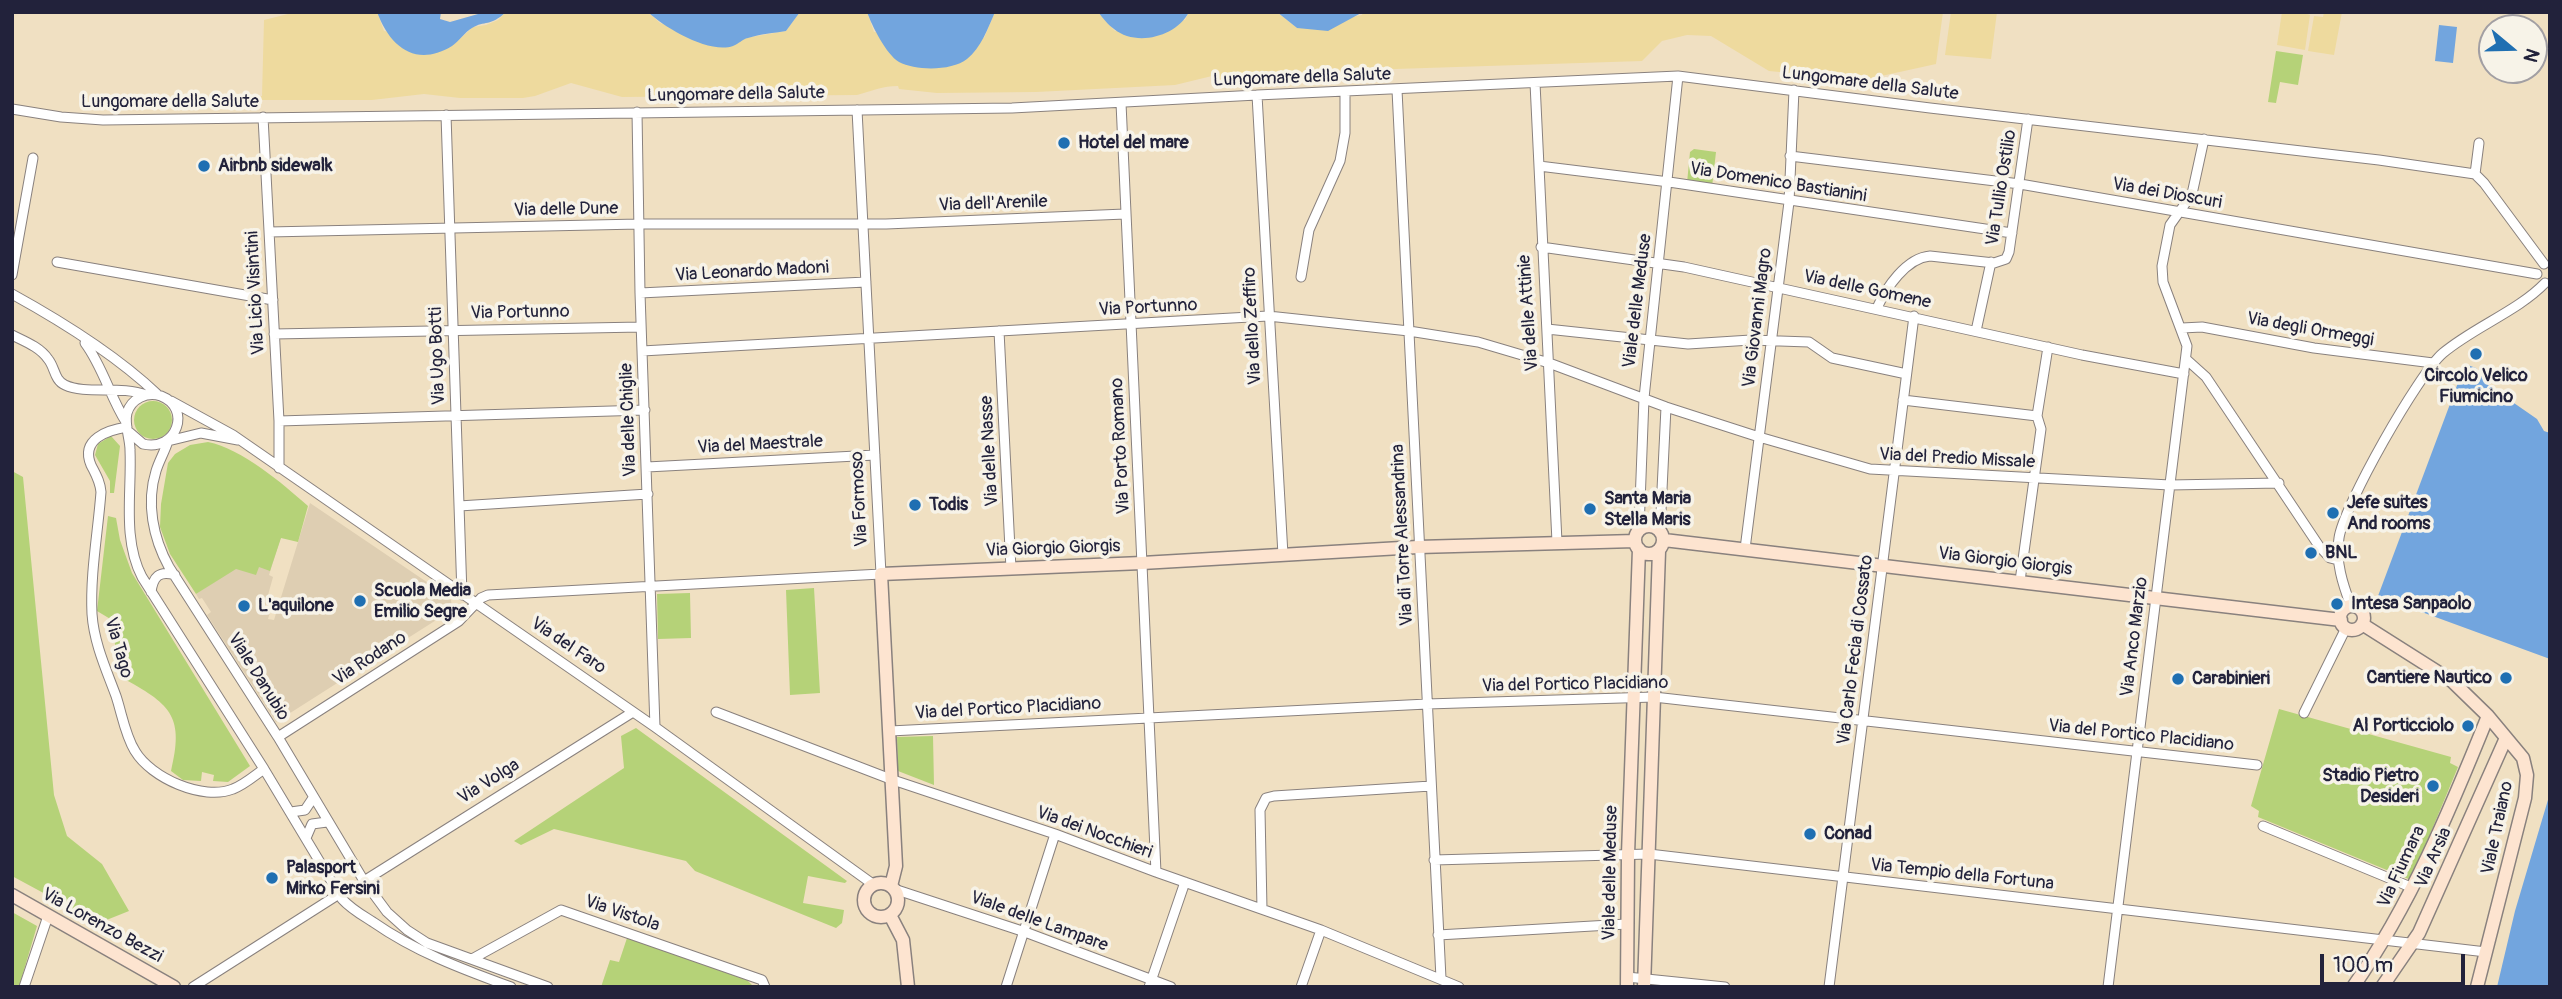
<!DOCTYPE html>
<style>
body{margin:0}
#map{position:relative;width:2562px;height:999px;overflow:hidden;background:#f0e0c2;font-family:Pangolin,sans-serif}
canvas{display:block}
.frame{position:absolute;inset:0;border:14px solid #22223b;pointer-events:none}
.north{position:absolute;left:2478px;top:14px;width:70px;height:70px;box-sizing:border-box;background:#f7f3e8;border:2px solid #a29fa3;border-radius:50%;rotate:109deg;font-size:19px;font-weight:700;line-height:28px;text-align:center;color:#22223b}
.north::after{content:'';display:block;margin:auto;width:24px;height:32px;background:#1f6fb2;clip-path:polygon(50% 0,100% 100%,50% 72%,0 100%)}
.scale{position:absolute;left:2320px;top:954px;width:145px;height:32px;box-sizing:border-box;border:4px solid #22223b;border-top:0;padding-left:9px;font-size:21px;line-height:24px;white-space:nowrap;color:#22223b;-webkit-text-stroke:5px #f7f3e8;paint-order:stroke}
</style>
<div id="map">
<canvas width="2562" height="999"></canvas>
<div class="frame"></div>
<div class="north">N</div>
<div class="scale">100 m</div>
</div>
<script>
const context = document.querySelector('canvas').getContext('2d');
context.lineJoin = 'round';
function fill(path, color) { context.fillStyle = color; context.fill(path, 'evenodd'); }
function stroke(path, color, width, dash) { context.strokeStyle = color; context.lineWidth = width; context.lineCap = dash ? 'butt' : 'round'; context.setLineDash(dash || []); context.stroke(path); }
function drawText(font, color, halo, rows, align = 'center') {
  context.font = font + ' Pangolin,sans-serif'; context.lineWidth = 7; context.setLineDash([]); context.textBaseline = 'middle'; context.strokeStyle = halo; context.fillStyle = color; for (const [text, x, y, turn = 0] of rows) {
    context.save(); context.translate(x, y); context.rotate((+turn || 0) * Math.PI / 180); context.textAlign = isNaN(turn) ? turn : align; if (halo) context.strokeText(text, 0, 0); context.fillText(text, 0, 0); context.restore();
  }
}
fill(new Path2D(`
 M310,503L446,595L451,600L452,610L276,722L207,615L211,612L202,598L199,599L196,594L281,537L269,575L273,577L265,606L271,609L268,619L274,620Z`), '#deceb2');
fill(new Path2D(`
 M2276,51L2303,55L2298,85L2280,82L2276,103L2268,102Z
 M1694,149L1716,152L1712,187L1687,183L1690,152Z
 M134 420a19 19 0 1 1 38 0a19 19 0 1 1-38 0Z
 M111,436L120,446L114,493H110V481L95,455L98,444Z
 M208,442C242,449 282,483 308,506L298,542L281,538L270,571L259,567L256,575L236,569L196,594L170,554L160,527L161,504L168,463L175,454L190,445Z
 M12,471L23,477L54,795L67,836L102,864L129,911L99,923L12,876Z
 M108,516L116,518L120,540L132,573L250,766L228,782L213,781L214,775L202,772L201,781L183,780L171,771C184,718 172,705 126,680L112,634L117,623L97,611Z
 M814,588L820,693L790,695L786,590Z
 M690,593L691,638L658,639L657,594Z
 M2279,709L2451,757L2450,763L2458,767L2411,880L2258,817L2259,811L2251,806Z
 M636,728L847,881L845,883L808,876L803,903L844,910L842,923L836,928L695,871L686,861L554,829L521,845L514,841L624,768L621,736Z
 M933,736L934,785L898,771L897,737Z
 M12,912L37,926L19,987H12Z
 M627,938L747,980L754,987H601L610,960L619,962Z`), '#b5d278');
fill(new Path2D(`
 M296,12H377L384,31L454,44L473,27L486,25L498,20L506,12L610,14L648,12L660,23L732,46L745,38L786,31L800,12H867L874,32L984,38L995,12H1098L1115,31L1185,20L1189,12H1277L1297,28L1362,15L1363,12H1943L1936,64L1863,80L1769,71L1711,36L1687,35L1662,41L1642,61L1395,69L1385,70L1384,74L1249,81L1213,79L1212,76L1175,85L1036,92L937,93L899,89L898,86C883,86 871,91 857,95L622,97L571,83L535,96L523,98H460L424,94L372,100H255V97L262,96L264,20Z
 M1951,12H1997L1991,59L1945,55Z
 M2282,12H2302L2310,15L2305,50L2277,45Z
 M2324,12H2342L2334,55L2308,51L2314,16L2323,17Z`), '#eeda9e');
fill(new Path2D(`
 M377,12H441L440,19L450,22L485,12H506C490,27 485,20 472,28C465,32 459,41 452,46C416,68 390,47 377,12Z
 M648,12H800L786,31C774,33 760,34 748,38C742,39 739,44 733,46C709,54 665,28 648,12Z
 M867,12H995C988,28 981,48 967,59C952,71 916,71 899,62C886,54 872,26 867,12Z
 M1098,12H1189C1176,37 1136,47 1114,29C1108,25 1103,18 1098,12Z
 M1277,12H1363L1328,31L1297,28Z
 M2439,25L2457,27L2453,63L2435,61Z
 M2465,364L2476,368L2488,385L2537,419L2544,431L2550,433V659L2378,596Z
 M2550,793L2549,987H2497L2515,911Z`), '#72a5de');
const street = new Path2D(`
 M1535,83L1557,542
 M1397,90L1441,978
 M1257,95L1283,555
 M1121,103L1156,872
 M12,109L61,117L103,120L1012,108L1257,95L1678,76L1930,108L2379,160L2475,174L2484,183L2544,264
 M637,112L640,293L655,727
 M446,115L462,595
 M263,117L279,421V468
 M1790,156L2020,184L2537,274
 M1539,166L1669,182L2012,233
 M2475,174L2479,143
 M269,232L639,224H886L1125,214
 M1541,247L1684,267L2082,355L2184,374
 M57,262L273,300
 M12,275L33,158
 M1301,277L1309,230L1340,161L1345,133V92
 M640,293L866,282
 M12,294C61,321 117,356 157,394
 M1877,308C1886,288 1906,258 1930,256L1994,263L2006,259L2009,252L2028,119
 M2182,328L2202,327L2314,348L2433,363
 M1547,329L1688,344L1751,340L1809,342L1832,358L1902,373
 M999,331L1011,569
 M1976,331L1991,262
 M274,334L641,327
 M12,335C24,341 40,347 48,359C55,367 54,380 65,385C86,395 121,385 146,395
 M85,343C103,367 110,397 126,422
 M642,351L1268,316L1409,331L1478,342L1549,363L1666,407L1759,437L1870,469L2170,485L2279,483
 M2186,359L2206,377L2319,546L2330,558L2338,560
 M1903,400L2037,416L2041,429L2020,581
 M171,401L233,435L655,727L874,885
 M2037,416L2048,347
 M279,421L645,410
 M127,427C108,430 80,439 91,465C96,475 100,481 101,492C98,532 90,574 92,614C94,643 106,669 116,696C122,714 125,735 135,751C151,778 203,801 233,789C244,785 254,776 264,769
 M129,432L143,444C177,452 192,408 161,396C147,391 131,399 127,413C124,425 130,438 130,450C132,491 122,539 142,577L264,769L342,899C351,909 362,915 373,922C416,952 462,969 511,987
 M238,440L201,433L168,441C165,451 159,461 156,471C146,503 153,538 169,567L278,737L364,881L387,912L407,930L427,943L548,987
 M647,467L875,455
 M459,506L648,494
 M1639,530L1644,398L1678,76
 M1660,531L1666,407
 M1745,549L1789,202L1794,90
 M151,592C153,577 159,570 175,575
 M2351,606C2343,585 2335,561 2339,538C2343,507 2419,373 2443,353C2474,327 2518,311 2545,283
 M716,712L893,780L1055,834L1156,872L1321,930L1459,987
 M2304,713L2346,628
 M890,731L1427,704L1654,697L2257,765
 M278,737L459,621L481,598L488,595L881,574L857,110
 M291,812L305,810L313,798
 M2263,826L2413,888
 M306,838L312,824L327,822
 M1434,860L1649,854L2486,952
 M364,881L633,712
 M894,889L1025,932L1171,987
 M1262,909L1260,810L1266,798L1274,796L1431,786
 M1438,935L1627,924
 M472,959L561,910L762,980L765,987
 M1627,977L1725,987
 M24,987L48,916
 M193,987L339,894
 M1006,987L1055,834
 M1149,987L1185,882
 M1301,987L1321,930
 M1829,987L1914,316
 M2108,987L2187,346L2163,282L2162,266L2170,225L2192,194L2204,139`);
const secondary = new Path2D(`
 M1635 540a14 14 0 1 1 28 0a14 14 0 1 1-28 0Z
 M1664,540L2341,620
 M2340 618a12 12 0 1 1 24 0a12 12 0 1 1-24 0Z
 M2362,624L2452,681L2488,716L2523,758L2527,775L2525,798L2477,987
 M864 900a17 17 0 1 1 34 0a17 17 0 1 1-34 0Z
 M891,886L896,866L881,574L1142,563L1418,547L1635,541
 M12,895L174,987
 M890,915L903,940L908,987
 M1627,987L1628,854L1639,549
 M1644,987L1659,551
 M2353,987C2411,904 2450,810 2488,716
 M2382,987L2419,933L2506,738`);
stroke(street, '#89817e', 11);
stroke(secondary, '#89817e', 15);
stroke(street, '#fff', 9);
stroke(secondary, '#fde4d0', 12);
for (const [x, y, r, color] of [
 [1064,143,7,"#1f6fb2"],
 [204,166,7,"#1f6fb2"],
 [2476,354,7,"#1f6fb2"],
 [915,505,7,"#1f6fb2"],
 [1590,509,7,"#1f6fb2"],
 [2333,513,7,"#1f6fb2"],
 [2311,553,7,"#1f6fb2"],
 [360,601,7,"#1f6fb2"],
 [2337,604,7,"#1f6fb2"],
 [244,606,7,"#1f6fb2"],
 [2506,678,7,"#1f6fb2"],
 [2178,679,7,"#1f6fb2"],
 [2468,726,7,"#1f6fb2"],
 [2433,786,7,"#1f6fb2"],
 [1810,834,7,"#1f6fb2"],
 [272,878,7,"#1f6fb2"]
]) { const dot = new Path2D(); dot.arc(x, y, r, 0, 2 * Math.PI); context.fillStyle = color; context.fill(dot); stroke(dot, '#f7f3e8', 2.5); }
drawText('18px', '#22223b', '#f7f3e8', [
 ["Lungomare della Salute",1302,78,-2],
 ["Lungomare della Salute",1870,84,7],
 ["Lungomare della Salute",736,95,-1],
 ["Lungomare della Salute",170,102],
 ["Via Domenico Bastianini",1778,183,9],
 ["Via Tullio Ostilio",2002,188,-81],
 ["Via dei Dioscuri",2167,194,10],
 ["Via dell'Arenile",993,204,-2],
 ["Via delle Dune",566,210,-1],
 ["Via Leonardo Madoni",752,272,-3],
 ["Via delle Gomene",1867,290,12],
 ["Via Licio Visintini",256,293,-93],
 ["Viale delle Meduse",1638,301,-83],
 ["Via Portunno",1148,308,-3],
 ["Via Portunno",520,313,-1],
 ["Via delle Attinie",1529,313,-94],
 ["Via Giovanni Magro",1758,318,-83],
 ["Via dello Zeffiro",1253,326,-93],
 ["Via degli Ormeggi",2310,330,10],
 ["Via Ugo Botti",438,356,-92],
 ["Via delle Chiglie",629,420,-92],
 ["Via del Maestrale",760,445,-3],
 ["Via Porto Romano",1121,446,-93],
 ["Via delle Nasse",990,451,-93],
 ["Via del Predio Missale",1957,459,3],
 ["Via Formoso",860,499,-93],
 ["Via di Torre Alessandrina",1403,535,-93],
 ["Via Giorgio Giorgis",1053,549,-2],
 ["Via Giorgio Giorgis",2005,562,7],
 ["Via Anco Marzio",2135,637,-83],
 ["Via del Faro",568,646,34],
 ["Via Tago",118,648,74],
 ["Via Carlo Fecia di Cossato",1856,650,-83],
 ["Via Rodano",370,659,-33],
 ["Viale Danubio",258,677,58],
 ["Via del Portico Placidiano",1575,685,-1],
 ["Via del Portico Placidiano",1008,709,-3],
 ["Via del Portico Placidiano",2141,736,6],
 ["Via Volga",489,782,-32],
 ["Viale Traiano",2498,828,-78],
 ["Via dei Nocchieri",1094,833,20],
 ["Via Arsia",2434,858,-66],
 ["Via Fiumara",2402,867,-65],
 ["Viale delle Meduse",1611,873,-89],
 ["Via Tempio della Fortuna",1962,875,6],
 ["Via Vistola",622,914,19],
 ["Viale delle Lampare",1039,922,20],
 ["Via Lorenzo Bezzi",102,926,29]
]);
drawText('bold 18px', '#22223b', '#f7f3e8', [
 ["Hotel del mare",1078,143],
 ["Airbnb sidewalk",218,166],
 ["Circolo Velico",2476,376,"center"],
 ["Fiumicino",2476,397,"center"],
 ["Santa Maria",1604,499],
 ["Stella Maris",1604,520],
 ["Jefe suites",2347,503],
 ["And rooms",2347,524],
 ["Todis",929,505],
 ["BNL",2325,553],
 ["Scuola Media",374,591],
 ["Emilio Segre",374,612],
 ["Intesa Sanpaolo",2351,604],
 ["L'aquilone",258,606],
 ["Cantiere Nautico",2492,678,"right"],
 ["Carabinieri",2192,679],
 ["Al Porticciolo",2454,726,"right"],
 ["Stadio Pietro",2419,776,"right"],
 ["Desideri",2419,797,"right"],
 ["Conad",1824,834],
 ["Palasport",286,868],
 ["Mirko Fersini",286,889]
], 'left');
</script>
